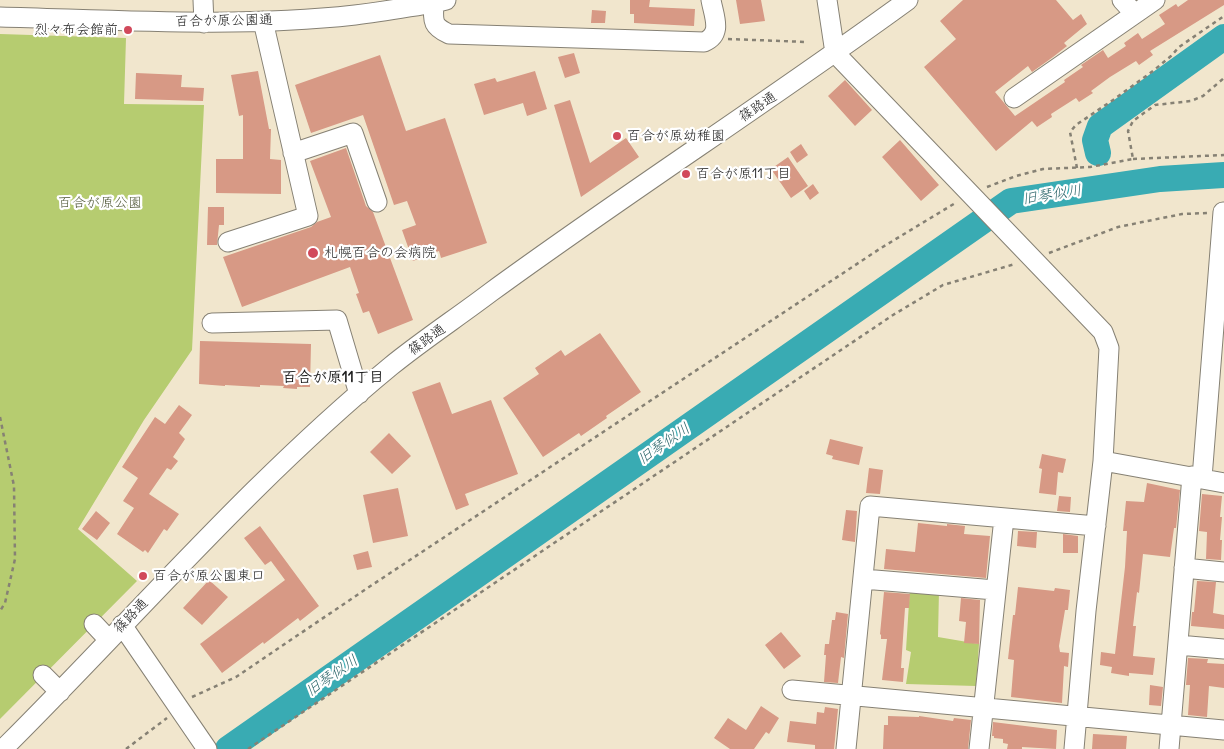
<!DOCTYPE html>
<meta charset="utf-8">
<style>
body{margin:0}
canvas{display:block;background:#f1e6cd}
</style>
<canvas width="1224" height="749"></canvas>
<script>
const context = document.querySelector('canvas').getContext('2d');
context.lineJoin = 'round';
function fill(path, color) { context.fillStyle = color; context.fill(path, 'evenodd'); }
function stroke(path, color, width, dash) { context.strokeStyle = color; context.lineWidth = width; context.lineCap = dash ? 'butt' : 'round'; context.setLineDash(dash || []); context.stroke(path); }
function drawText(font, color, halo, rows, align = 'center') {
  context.font = font + ' Delius,"Klee One",sans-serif'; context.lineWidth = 4.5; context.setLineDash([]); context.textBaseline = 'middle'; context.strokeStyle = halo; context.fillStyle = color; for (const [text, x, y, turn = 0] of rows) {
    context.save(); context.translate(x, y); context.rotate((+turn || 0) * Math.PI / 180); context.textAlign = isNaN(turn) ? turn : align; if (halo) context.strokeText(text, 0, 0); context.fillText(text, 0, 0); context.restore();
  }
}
fill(new Path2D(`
 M0,34L126,38L124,104L204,105L192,350L144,420L78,529L137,581L0,719Z
 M910,587L939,590L938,637L979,644L976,686L906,684L911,652L906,650Z`), '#b6cc70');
stroke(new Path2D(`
 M1098,153L1095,140L1100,126L1224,37
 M228,749L1011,201L1160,179L1224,175`), '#39abb3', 26);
fill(new Path2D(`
 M630,0H650L649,7L695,9L694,26L634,23V14H630Z
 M736,0H761L765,21L740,24Z
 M963,0H1056L1073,20L1081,14L1087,24L1064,43L1067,46L1053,57L1032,72L1028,66L995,92L1015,116L1065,82L1064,80L1083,67L1081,65L1103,50L1108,58L1126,46L1124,43L1138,33L1142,39L1165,24L1159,15L1176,4L1178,7L1188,0H1224V5L1150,51L1153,55L1139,65L1136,61L1110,77L1091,91L1093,93L1079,102L1076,98L1051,114L1052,117L1037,127L1032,121L996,151L924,67L956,39L940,21Z
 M592,10L606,11L605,23H591Z
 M574,53L580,73L565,78L558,57Z
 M380,55L406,131L445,118L487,243L441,258L439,251L413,261L402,230L416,225L407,201L394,205L363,115L311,133L295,85Z
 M258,71L269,129H271L270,159L281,160V194L216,193V159H243V115L239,116L231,75Z
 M535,71L547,109L527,116L523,103L484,115L474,84L495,78L497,82Z
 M136,73L182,75L181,87L204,88L203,101L135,99Z
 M845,80L872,110L855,126L828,96Z
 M570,100L590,163L626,138L639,157L581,197L554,105Z
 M900,140L939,185L921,201L882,157Z
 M801,144L808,155L797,163L790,152Z
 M346,148L366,206L373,212L413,320L378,334L369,311L363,313L356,294L359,293L350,267L242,307L223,257L311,227L317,222L331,217L310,161Z
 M788,157L808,186L791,198L771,169Z
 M813,184L819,193L810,200L804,191Z
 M208,207H224V225H219L217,245H207Z
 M600,333L641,392L606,416L607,418L581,436L579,433L543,457L503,398L539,374L535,368L561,350L565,356Z
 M200,341L311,344L310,387H297V389L283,388L284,386L260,385V387L225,385V386L199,384Z
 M440,382L452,414L491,400L518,474L465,494L469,505L456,510L412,392Z
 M179,405L192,415L179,433L185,439L173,457L178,461L171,470L167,468L149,494L179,514L167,531L164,529L148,553L145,550L143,552L117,534L134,508L123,501L138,478L122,467L155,417L165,424Z
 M389,433L411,456L392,474L370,452Z
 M830,439L863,447L859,465L832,459L833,456L826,454Z
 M1042,454L1066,459L1063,473L1058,472L1056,495L1039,493L1042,469L1039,468Z
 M869,468L883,470L880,494L866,493Z
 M1147,483L1180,490L1176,528H1174L1170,557L1143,554L1139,593L1137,592L1133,626H1136L1133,656L1155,658L1153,675L1129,673V676L1111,673L1112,667L1100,665L1101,652L1115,654L1125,567L1127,531H1123L1126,501L1144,502Z
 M398,488L408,536L373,543L363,495Z
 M1202,494L1222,496L1220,517H1222L1220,540H1222L1221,560L1206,559L1207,532L1199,531Z
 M1059,496L1071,497L1070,512L1057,511Z
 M846,510L857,511L855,542L842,540Z
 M96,511L110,523L97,540L82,529Z
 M918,523L947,526V524L965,526L964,534L990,536L986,578L884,569L886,549L915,552Z
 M260,526L319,606L300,621L298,618L264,644L263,642L222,673L200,644L285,580L271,561L265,565L244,538Z
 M1018,531L1037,532L1036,548L1017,546Z
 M1063,534L1078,536V553H1063Z
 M368,551L372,567L357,570L353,555Z
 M209,580L228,597L202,625L183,608Z
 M1197,581L1216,582L1213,613L1224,615V629L1191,626L1192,612H1194Z
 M1018,587L1054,591L1055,588L1070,590L1068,610H1065L1059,646L1060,652L1069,653L1068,667L1064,666L1062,703L1011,697L1014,660L1008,659L1013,615H1015Z
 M884,592L910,594L909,608H905L901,668H904L903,682L882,680L887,639H881V635L880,634Z
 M961,598L980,600L979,644L964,643L966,622L959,621Z
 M836,612L848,614L844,658L841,657L838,683L824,682L826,655H824L825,644H829L832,620H835Z
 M781,632L801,656L784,669L765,645Z
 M1188,658L1208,659L1207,663L1224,664V688L1209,686L1207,717L1188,715L1190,685H1186Z
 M1150,685L1163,687L1161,706L1149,705Z
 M761,706L779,718L769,734L766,732L754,749H730L714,738L728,718L746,730Z
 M825,707L838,709L834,749H815V745L787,742L790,721L816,724L817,712L824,713Z
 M888,716L919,717V716L953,721L954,718L971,720L968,749H883L884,725H888Z
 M993,722L1057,730L1056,749L1022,747V749H1007L1008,744L1003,743V739L994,738V736H992Z
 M1093,734L1127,736L1126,749H1092Z`), '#d79985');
const minor = new Path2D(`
 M203,0L204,23
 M827,0L835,53L1103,332L1109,348L1103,461L1086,611L1074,749
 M1122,0L1134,13
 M434,3C433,22 432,26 449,34L704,42C723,34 714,17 711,0
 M0,17C118,20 238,28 355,15C382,12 408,7 434,3L446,0
 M1014,98L1155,0
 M293,153L353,133L377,202
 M228,242L308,216L263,21
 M212,323L337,320L359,394
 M1103,461L1224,483
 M1202,478L1223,212
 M1184,568L1224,572
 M863,579L995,590
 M94,624L109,640
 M122,625L207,749
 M1178,645L1224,649
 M43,675L60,692
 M792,690L1224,730
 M3,749C132,621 250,482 391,366C423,340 458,317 491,292C628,192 771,100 908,0
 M846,749L870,506L1096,526
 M979,749L1004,518
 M1169,749L1192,476`);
stroke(minor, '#868174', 21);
stroke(new Path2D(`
 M728,39L807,42
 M1133,159L1224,155
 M1077,168L1070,132L1076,125L1113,100L1153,71L1171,56L1179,47L1224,16
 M987,187L1016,176L1043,169L1090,167L1133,159L1128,131L1133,121L1155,105L1191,101L1203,96L1224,78
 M1049,253L1118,227L1182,214L1208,213
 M0,417L14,486L15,559L5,603L0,611
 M192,697L236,677L366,589L881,248L957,202
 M126,749L167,718
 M248,749L893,315L943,285L1015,264`), '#868174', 2.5, [4, 4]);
stroke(minor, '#fff', 19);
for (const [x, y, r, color] of [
 [128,30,5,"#d1495b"],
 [617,136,5,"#d1495b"],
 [686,174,5,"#d1495b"],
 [313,253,6,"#d1495b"],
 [143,576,5,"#d1495b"]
]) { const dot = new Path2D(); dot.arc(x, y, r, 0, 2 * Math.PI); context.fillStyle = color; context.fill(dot); stroke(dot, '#fff', 2); }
drawText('14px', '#1c1c1c', '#fff', [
 ["百合が原公園通",224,21,-1],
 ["篠路通",758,107,-34],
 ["篠路通",427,340,-36],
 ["篠路通",131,616,-46]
]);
drawText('14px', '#1c1c1c', '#fff', [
 ["烈々布会館前",118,30,"right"],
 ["百合が原幼稚園",627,136],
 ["百合が原11丁目",696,174],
 ["札幌百合の会病院",324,253],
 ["百合が原公園東口",153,576]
], 'left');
drawText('14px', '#525a39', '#fff', [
 ["百合が原公園",100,203]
]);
drawText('italic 15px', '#2a6468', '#fff', [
 ["旧琴似川",1052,195,-9],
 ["旧琴似川",664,444,-35],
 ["旧琴似川",332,676,-35]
]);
drawText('bold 15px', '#1c1c1c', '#fff', [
 ["百合が原11丁目",333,378]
]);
</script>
